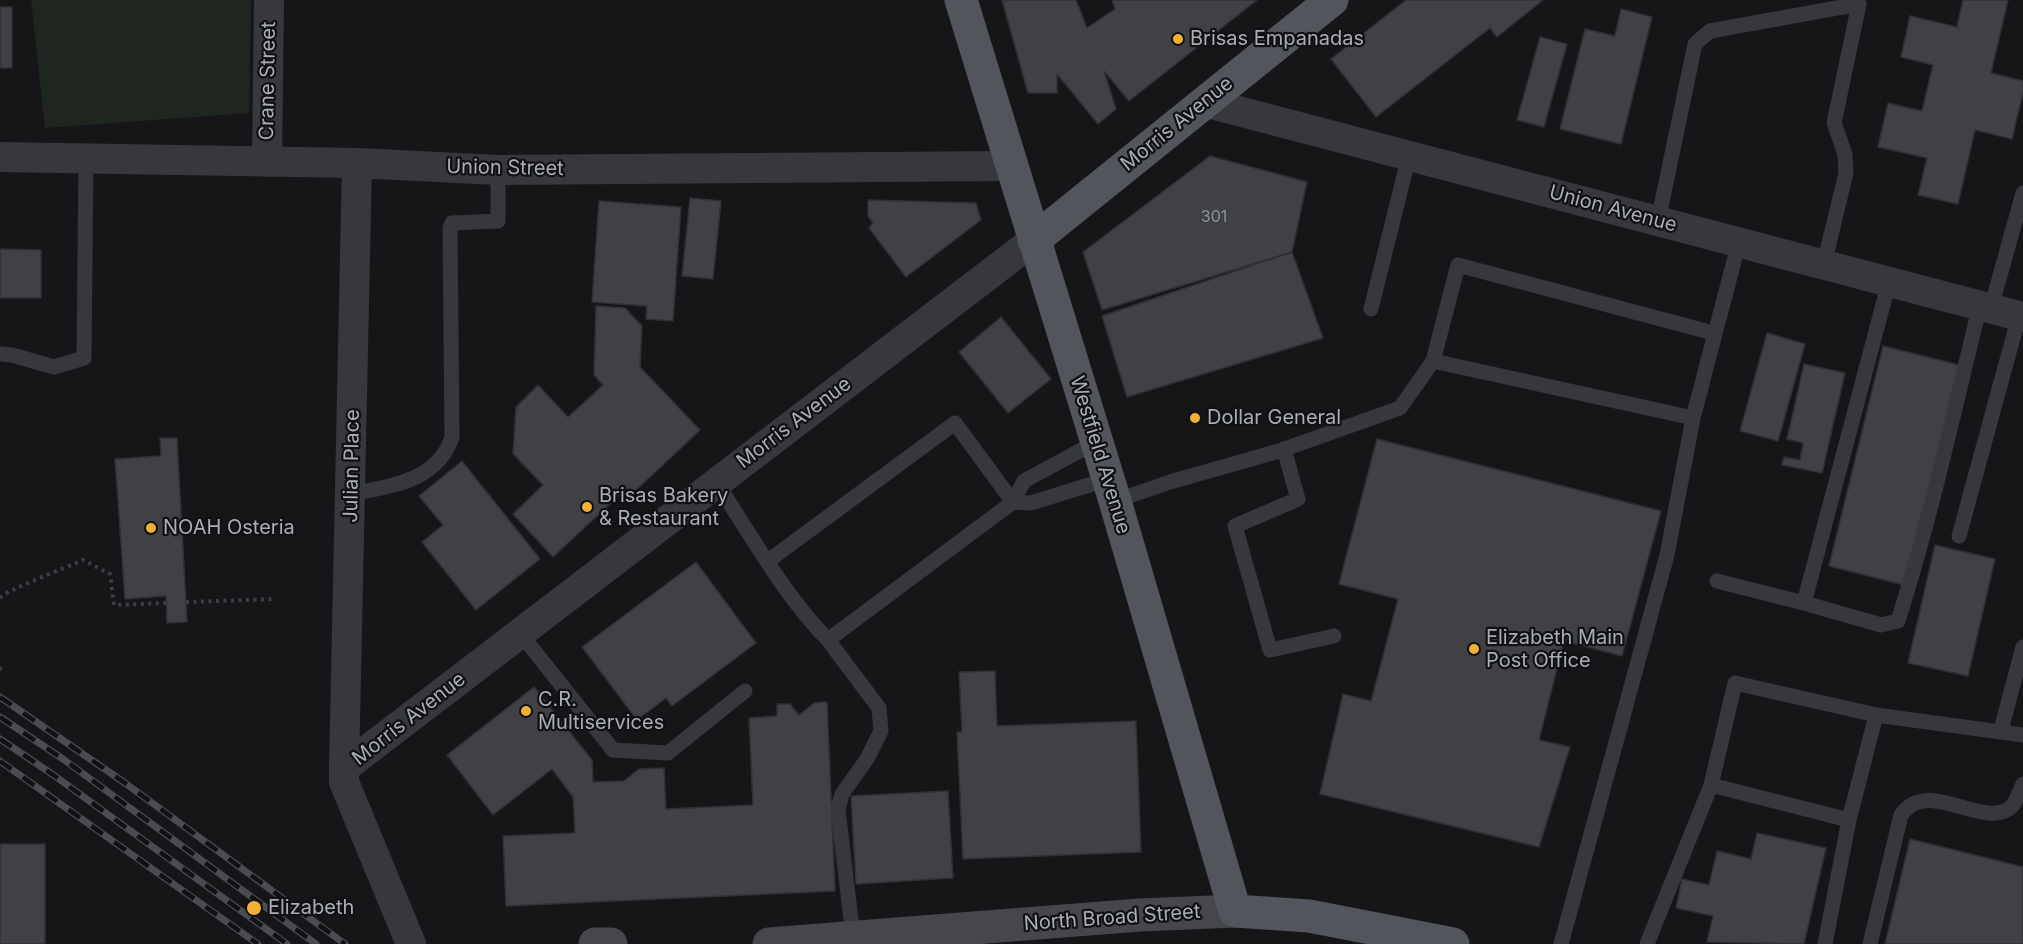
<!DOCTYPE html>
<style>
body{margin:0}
canvas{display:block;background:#161618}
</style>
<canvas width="2023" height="944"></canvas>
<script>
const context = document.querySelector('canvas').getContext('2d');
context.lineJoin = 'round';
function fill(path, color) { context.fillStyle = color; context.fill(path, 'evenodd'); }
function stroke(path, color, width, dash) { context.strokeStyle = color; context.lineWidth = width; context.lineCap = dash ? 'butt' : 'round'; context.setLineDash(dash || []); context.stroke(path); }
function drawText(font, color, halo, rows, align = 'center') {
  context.font = font + ' Inter,sans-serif'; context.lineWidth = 4.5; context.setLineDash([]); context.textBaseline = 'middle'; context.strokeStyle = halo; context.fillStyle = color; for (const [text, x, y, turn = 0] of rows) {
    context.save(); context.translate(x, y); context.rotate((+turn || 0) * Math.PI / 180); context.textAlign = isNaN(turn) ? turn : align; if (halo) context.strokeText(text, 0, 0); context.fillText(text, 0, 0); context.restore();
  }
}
fill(new Path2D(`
 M31,0H251L249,113L45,128Z`), '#1e261f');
const building = new Path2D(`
 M1002,0H1076L1087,28L1115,9L1112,0H1257L1129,101L1104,71L1116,109L1098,124L1057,74V93H1028Z
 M1406,0H1543L1497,37L1490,28L1376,117L1331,59Z
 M1963,0H2008L1991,73L2023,81V92L2012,139L1975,130L1958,204L1918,195L1927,158L1878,147L1888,103L1922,111L1933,65L1901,57L1910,16L1957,27Z
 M0,7H12V68H0Z
 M1621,9L1652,17L1621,144L1560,129L1585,29L1615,36Z
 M1540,37L1567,44L1544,127L1517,120Z
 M1210,156L1307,182L1292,252L1102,310L1083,252Z
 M690,198L721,201L713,279L682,276Z
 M868,200L976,203L981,220L906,277L869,228L873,223L868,216Z
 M599,201L681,207L673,321L646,319L647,306L592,302Z
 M0,249L41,250V298H0Z
 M1292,252L1323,338L1127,397L1102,316Z
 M596,306L625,308L642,326L640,367L700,430L633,493L627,488L553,557L513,514L543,485L513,454L516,407L538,385L568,417L603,385L594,375Z
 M1001,317L1051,379L1008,413L959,352Z
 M1767,333L1805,344L1778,441L1740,431Z
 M1883,346L1963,366L1908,586L1829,566Z
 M1804,364L1845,373L1822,473L1782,465L1784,457L1800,460L1803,443L1787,439Z
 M160,438H177L187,622L167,623L166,596L125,599L115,459L161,456Z
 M1377,439L1661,511L1622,656L1564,641L1539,740L1570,747L1539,847L1320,794L1343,694L1371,701L1398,599L1339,584Z
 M462,461L540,559L476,610L422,542L443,525L419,496Z
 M1935,545L1995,559L1968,676L1908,663Z
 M696,562L756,643L672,706L666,698L637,720L582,647Z
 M995,671L997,726L1136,721L1141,852L963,859L957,732H962L959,672Z
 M534,687L592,760L593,782L624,781L639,769L664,768L666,809L753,805L749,718L777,716V704H790L799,715L814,703L827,702L835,891L506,906L503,836L575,833L573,797L552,769L493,815L447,755Z
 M948,791L953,878L856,884L851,796Z
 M1757,833L1826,848L1804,944L1707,942L1713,916L1676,908L1682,879L1709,885L1717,851L1751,859Z
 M1910,839L2023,867V944H1885Z
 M0,844H45V944H0Z`);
fill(building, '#404145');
stroke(building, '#303034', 1.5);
stroke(new Path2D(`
 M0,598C6,590 68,567 83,560L110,574L114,605L166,603
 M186,602L275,599
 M0,668L2,669`), '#3d3f44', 4, [3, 4.5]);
stroke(new Path2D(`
 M1658,221L1695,44L1710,31L1859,4L1834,123L1845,154L1846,173L1824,264
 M1889,282L1804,603L1881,625L1898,621C1931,517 1954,411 1980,305
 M1991,308L2023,193
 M1371,309L1409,156
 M0,354L12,355L54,367L84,358L86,157
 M1433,361L1693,418
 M1096,442L1024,481L1013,502L1031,503L1108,479
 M1284,449L1298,499L1235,526L1270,650L1334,636
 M716,482C751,535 783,594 828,640L1013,502L955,423L768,561
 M351,494C391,486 438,481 452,437L450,228L452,223L498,221V170
 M1115,501L1170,482L1279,451L1400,408L1433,361L1458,265L1713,333
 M1959,536L2019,316
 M1717,581L1804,603
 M520,633L613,750L668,753L745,691
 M828,640L879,708L881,731L867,759L842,794L838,809L853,937
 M2001,730L2023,647
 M1711,785L1849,820
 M1561,944L1667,555L1693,418L1739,242
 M1647,944L1711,785L1735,683L1876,715
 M1825,944L1849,820L1876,715L2023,735
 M1870,944L1901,815C1929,775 1987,834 2013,805C2017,800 2020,790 2023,784`), '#37383d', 15);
stroke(new Path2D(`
 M1204,102L2023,317
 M0,157L357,163L498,170L1010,166
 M267,162L269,0
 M344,768L357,163
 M411,944L344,782V768L1034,240`), '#37383d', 30);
stroke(new Path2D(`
 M595,944H611
 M769,944L1140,915L1235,911`), '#45474d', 33);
stroke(new Path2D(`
 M961,0L1115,501L1235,911L1309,916L1453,944
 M1034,240L1332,0`), '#53555c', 33);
const rail = new Path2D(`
 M0,697L125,783L345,944
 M0,717L63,759L316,944
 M0,739L52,774L287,944
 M0,761L258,944`);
stroke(rail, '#4a4c52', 7);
stroke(rail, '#111113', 4.5, [14]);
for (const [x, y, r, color] of [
 [1178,39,6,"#f2b134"],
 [1195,418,6,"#f2b134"],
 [587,507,6,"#f2b134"],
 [151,528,6,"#f2b134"],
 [1474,649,6,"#f2b134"],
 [526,711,6,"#f2b134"],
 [254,908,8,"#f2b134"]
]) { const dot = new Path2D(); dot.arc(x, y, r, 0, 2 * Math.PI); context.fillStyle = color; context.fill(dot); stroke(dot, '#111113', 2); }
drawText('16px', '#8e929b', null, [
 ["301",1214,217]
]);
drawText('20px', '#a8adb8', '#111113', [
 ["Brisas Empanadas",1190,39],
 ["Dollar General",1207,418],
 ["Brisas Bakery",599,496],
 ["& Restaurant",599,519],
 ["NOAH Osteria",163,528],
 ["Elizabeth Main",1486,638],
 ["Post Office",1486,661],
 ["C.R.",538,700],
 ["Multiservices",538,723],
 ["Elizabeth",268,908]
], 'left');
drawText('20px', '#a8adb8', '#111113', [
 ["Crane Street",268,81,-89],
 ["Morris Avenue",1177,124,-39],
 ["Union Street",505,168,1],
 ["Union Avenue",1613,209,15],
 ["Morris Avenue",794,423,-37],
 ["Westfield Avenue",1100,455,73],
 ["Julian Place",352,466,-89],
 ["Morris Avenue",409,719,-38],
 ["North Broad Street",1112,918,-4]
]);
</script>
